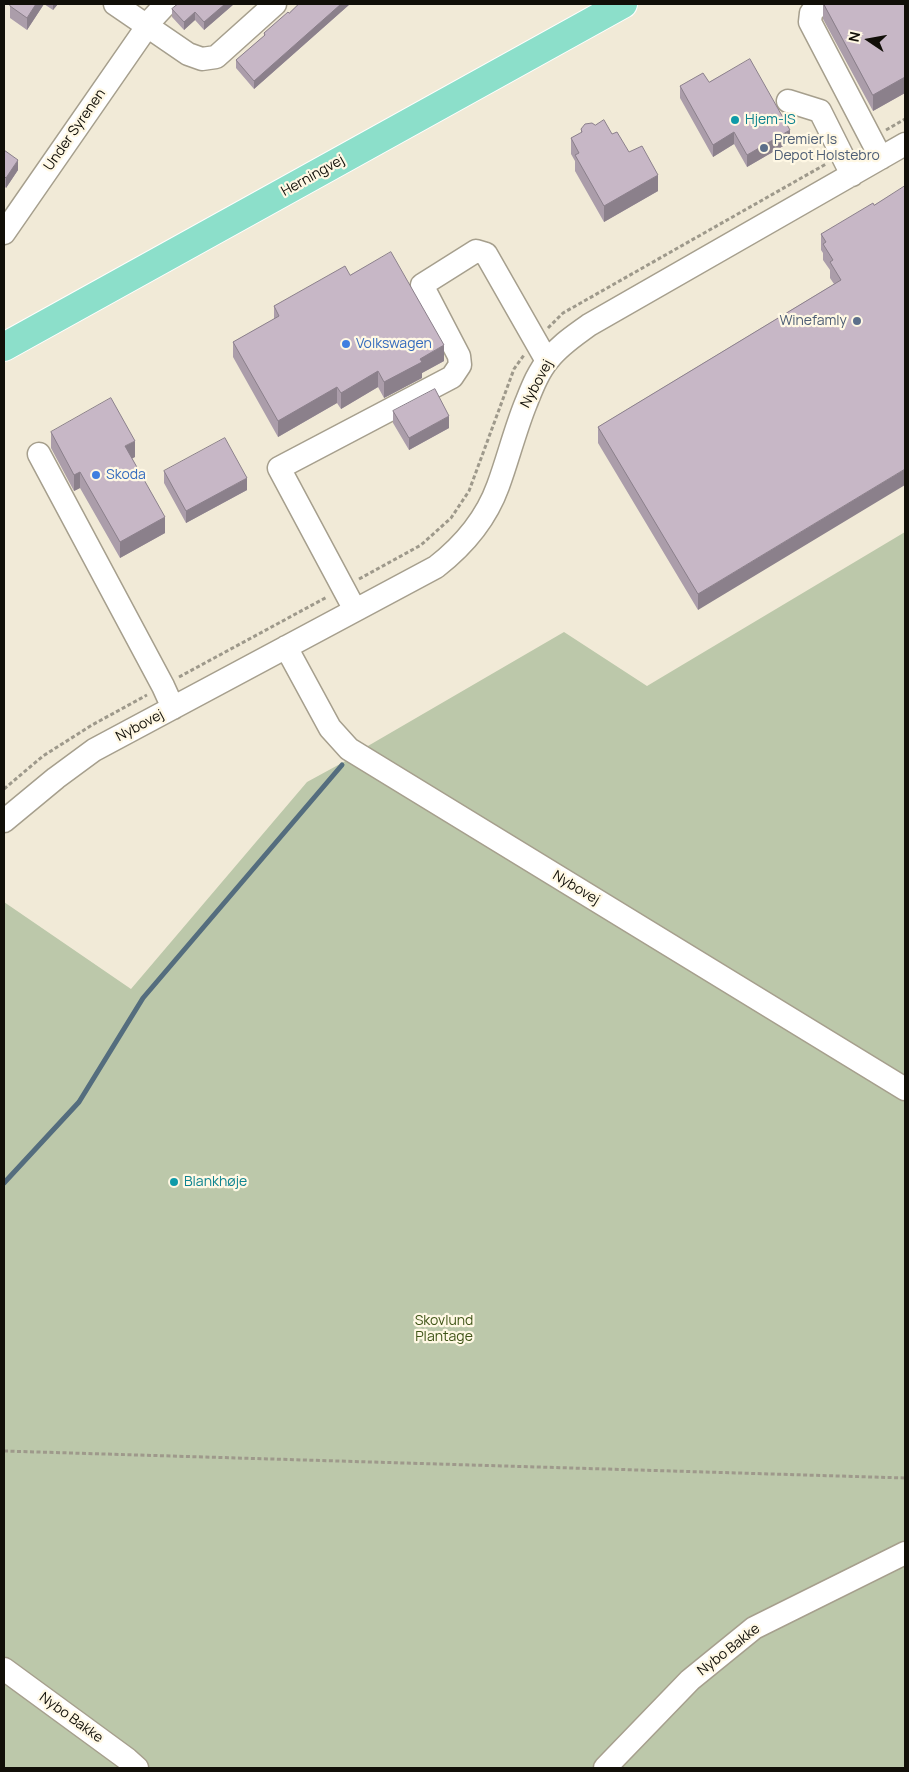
<!DOCTYPE html>
<meta charset="utf-8">
<style>
body{margin:0}
#map{position:relative;width:909px;height:1772px;overflow:hidden;background:#f1ead7;font-family:Manrope,sans-serif}
canvas{display:block}
.frame{position:absolute;inset:0;border:5px solid #110f08;pointer-events:none}
.north{position:absolute;left:844px;top:15px;width:50px;height:50px;-webkit-text-stroke:4px #fff8e4;paint-order:stroke;rotate:282deg;font-size:14px;font-weight:700;line-height:20px;text-align:center;color:#110f08}
.north::after{content:'';display:block;margin:auto;width:18px;height:22px;background:#110f08;clip-path:polygon(50% 0,100% 100%,50% 72%,0 100%)}
</style>
<div id="map">
<canvas width="909" height="1772"></canvas>
<div class="frame"></div>
<div class="north">N</div>
</div>
<script>
const context = document.querySelector('canvas').getContext('2d');
context.lineJoin = 'round';
function fill(path, color) { context.fillStyle = color; context.fill(path, 'evenodd'); }
function stroke(path, color, width, dash) { context.strokeStyle = color; context.lineWidth = width; context.lineCap = dash ? 'butt' : 'round'; context.setLineDash(dash || []); context.stroke(path); }
function drawText(font, color, halo, rows, align = 'center') {
  context.font = font + ' Manrope,sans-serif'; context.lineWidth = 4.5; context.setLineDash([]); context.textBaseline = 'middle'; context.strokeStyle = halo; context.fillStyle = color; for (const [text, x, y, turn = 0] of rows) {
    context.save(); context.translate(x, y); context.rotate((+turn || 0) * Math.PI / 180); context.textAlign = isNaN(turn) ? turn : align; if (halo) context.strokeText(text, 0, 0); context.fillText(text, 0, 0); context.restore();
  }
}
fill(new Path2D(`
 M905,532V1081L361,750L564,632L647,686Z
 M351,758L905,1094V1768H4V902L131,989L307,782Z`), '#bcc8aa');
stroke(new Path2D(`
 M4,1183L79,1102L143,998L342,765`), '#546d7e', 5);
const minor = new Path2D(`
 M115,4L188,54L202,59L216,57L275,4
 M819,4L811,13L810,22L881,158
 M788,101L820,111L852,175
 M4,233L153,18L166,4
 M39,454L163,686L173,708
 M355,610L279,468L452,377L460,365L459,356L422,285L476,251L486,254L547,361
 M286,647L330,728L349,749L905,1089
 M4,821L56,778L94,750L436,567C463,546 486,519 498,486C508,459 515,430 526,403C532,388 538,372 549,359C560,345 574,336 589,325L905,144
 M4,1669L127,1759L137,1768
 M605,1768L690,1680L754,1628L905,1553`);
const major = new Path2D(`
 M4,347L623,4`);
stroke(minor, '#a69f8d', 25);
stroke(major, '#fff', 30);
stroke(new Path2D(`
 M886,130L905,119
 M548,328L563,313L826,164
 M359,579L421,545L451,518L469,491L514,369L524,355
 M179,677L327,597
 M4,789L43,756L92,725L147,695
 M4,1451L905,1478`), '#9e998b', 3, [4, 2.5]);
stroke(minor, '#fff', 22);
stroke(major, '#8cdfca', 28);
fill(new Path2D(`
 M11,4H58L53,10L44,4L27,30L10,18V6Z
 M178,4H234L204,30L195,20L184,30L172,17V9Z
 M299,4H350L254,89L236,68V60L264,36V33L289,13Z
 M823,4H905V93L873,111L823,19Z
 M709,82L790,142L747,167L734,144L713,157L680,98V86Z
 M595,125L612,134L629,152L658,191L604,222L575,171V161L571,154V138L581,133V129Z
 M4,150L18,170L6,188L4,186Z
 M874,205L698,610L598,443V427L834,284L830,278V270L823,260V253L821,250V234Z
 M350,275L444,361L422,373V378L384,398L378,387L341,409L337,403L278,437L233,357V342L274,319V306Z
 M393,411L449,428L409,450L393,423Z
 M51,432L135,457L132,458L165,533L120,558L80,488L74,491L51,448Z
 M164,471L247,490L186,523L164,483Z`), '#ab9daa');
fill(new Path2D(`
 M36,4H44L27,30V18Z
 M53,4H58L53,10Z
 M225,4H234L204,30V22Z
 M341,4H350L254,89V81Z
 M195,12V20L184,30V22Z
 M905,77V93L873,111V95Z
 M790,130V142L747,167V155Z
 M734,132V144L713,157V145Z
 M18,160V170L6,188V178Z
 M658,175V191L604,222V206Z
 M444,345V361L422,373V378L384,398V382L420,359Z
 M378,371V387L341,409V393Z
 M337,387V403L278,437V421Z
 M449,416V428L409,450V438Z
 M135,441V457L125,462V446Z
 M905,469V485L698,610V594Z
 M80,472V488L74,491V475Z
 M247,478V490L186,523V511Z
 M165,517V533L120,558V542Z`), '#8b808b');
const building = new Path2D(`
 M11,4H36L27,18L10,6Z
 M178,4H225L204,22L195,12L184,22L172,9Z
 M299,4H341L254,81L236,60L265,35L264,33L288,12L289,13Z
 M824,4H905V77L873,95Z
 M750,59L790,130L747,155L734,132L713,145L680,86L703,73L709,82Z
 M604,120L612,134L617,132L629,152L642,146L658,175L604,206L575,155L579,153L571,138L582,132L581,129L585,124L592,123L595,125Z
 M4,150L18,160L6,178L4,176Z
 M905,186V469L698,594L598,427L841,280L830,262L833,260L823,244L826,242L821,234L873,203L874,205Z
 M391,252L444,345L420,359L422,362L384,382L378,371L341,393L337,387L278,421L233,342L279,316L274,306L345,266L350,275Z
 M435,389L449,416L409,438L393,411Z
 M111,398L135,441L125,446L165,517L120,542L80,472L74,475L51,432Z
 M225,438L247,478L186,511L164,471Z`);
fill(building, '#c7b7c6');
stroke(building, '#8b808b', 1);
for (const [x, y, r, color] of [
 [735,120,5,"#0f9aa8"],
 [764,148,5,"#5c6f8a"],
 [857,321,5,"#5c6f8a"],
 [346,344,5,"#3f7fe0"],
 [96,475,5,"#3f7fe0"],
 [174,1182,5,"#0f9aa8"]
]) { const dot = new Path2D(); dot.arc(x, y, r, 0, 2 * Math.PI); context.fillStyle = color; context.fill(dot); stroke(dot, '#fff8e4', 2); }
drawText('14px', '#0d838f', '#fff8e4', [
 ["Hjem-IS",745,120],
 ["Blankhøje",184,1182]
], 'left');
drawText('14px', '#110f08', '#fff8e4', [
 ["Under Syrenen",75,130,-55],
 ["Herningvej",313,176,-29],
 ["Nybovej",537,384,-62],
 ["Nybovej",140,726,-28],
 ["Nybovej",576,888,31],
 ["Nybo Bakke",729,1650,-38],
 ["Nybo Bakke",71,1718,36]
]);
drawText('14px', '#4e5e75', '#fff8e4', [
 ["Premier Is",774,140],
 ["Depot Holstebro",774,156],
 ["Winefamly",847,321,"right"]
], 'left');
drawText('14px', '#366cbe', '#fff8e4', [
 ["Volkswagen",356,344],
 ["Skoda",106,475]
], 'left');
drawText('14px', '#3f5417', '#fff8e4', [
 ["Skovlund",444,1321],
 ["Plantage",444,1337]
]);
</script>
